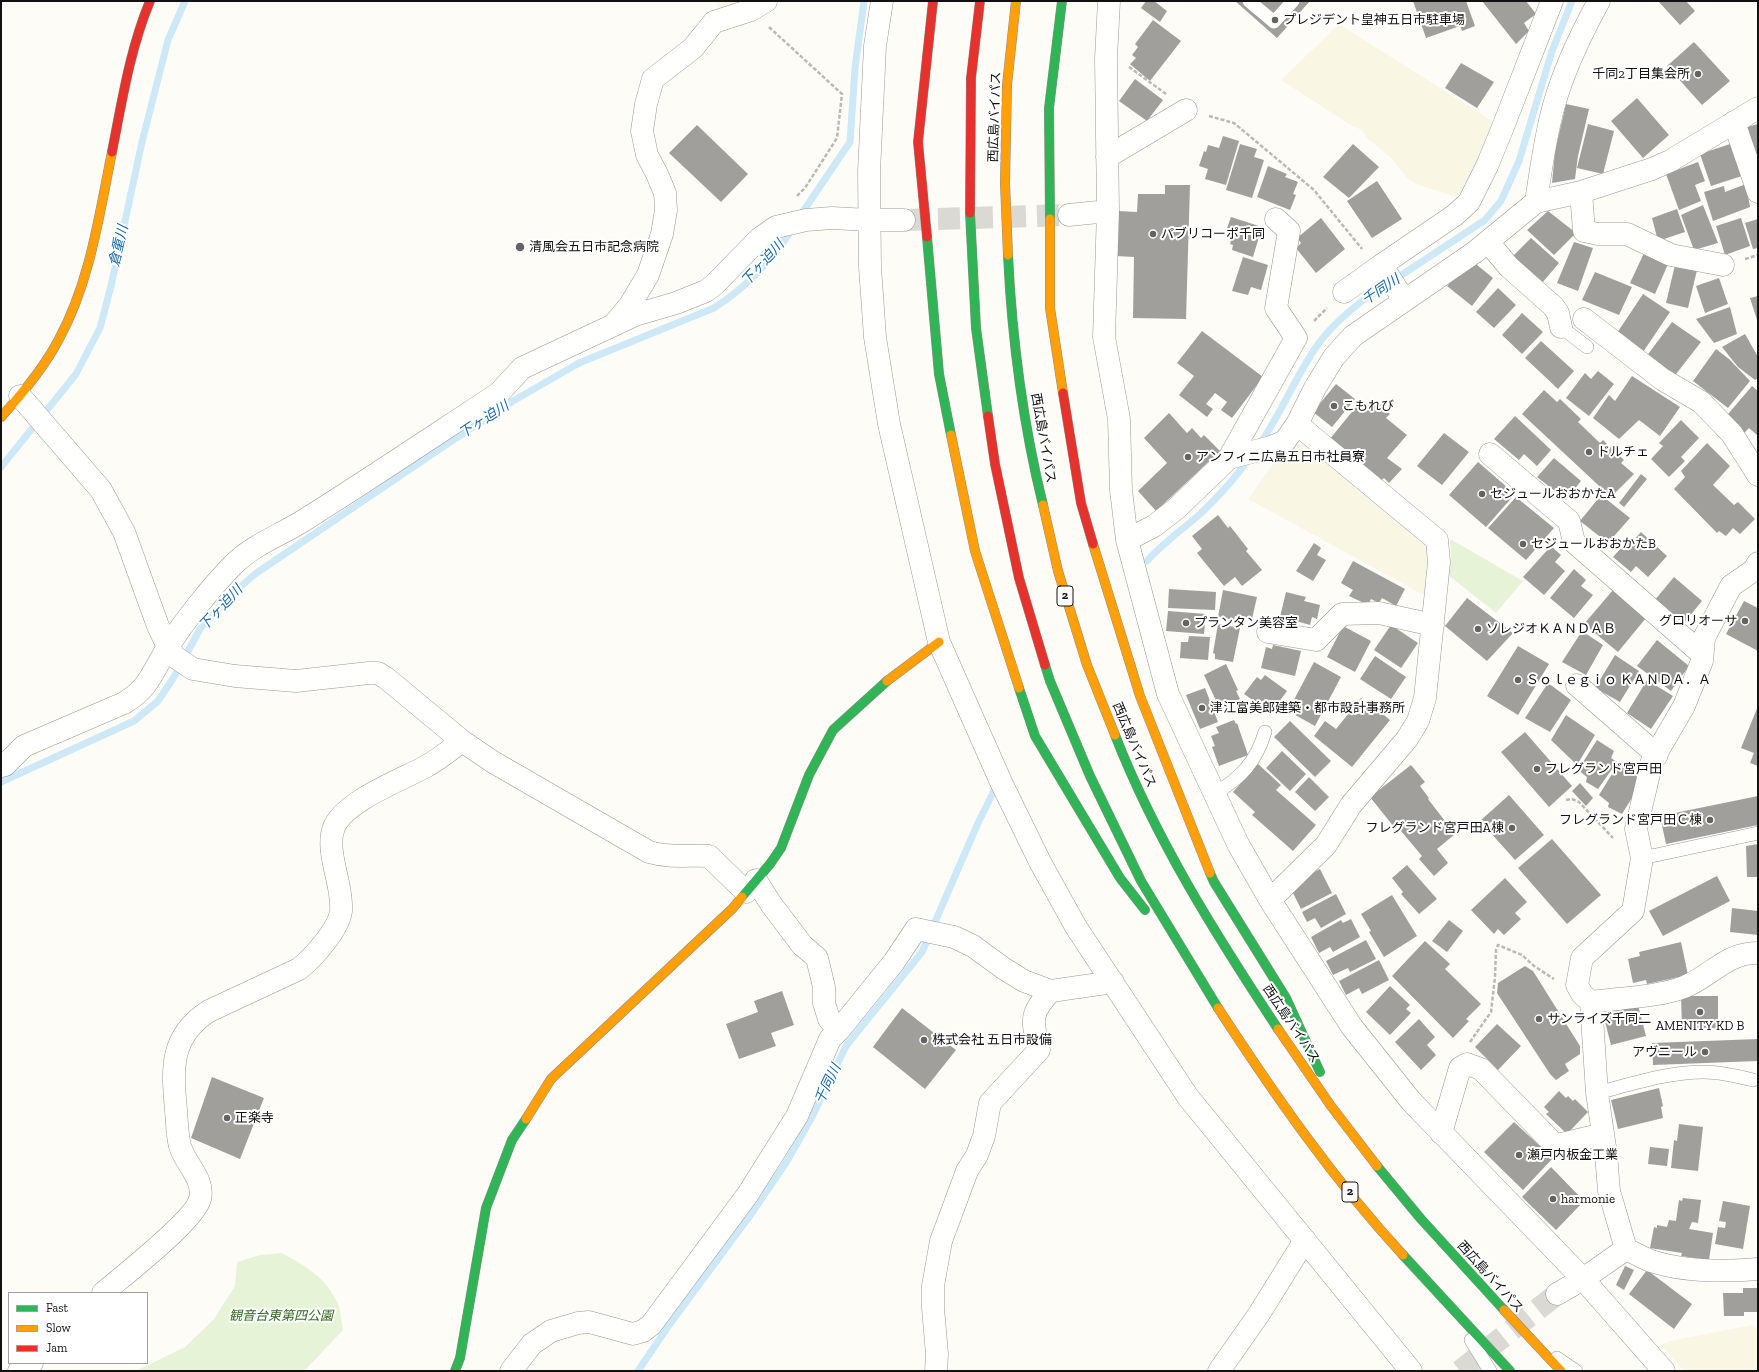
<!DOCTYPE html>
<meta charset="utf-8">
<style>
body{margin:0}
#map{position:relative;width:1759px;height:1372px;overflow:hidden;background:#fdfcf7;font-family:"Zilla Slab",serif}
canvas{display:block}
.frame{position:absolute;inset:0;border:2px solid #111;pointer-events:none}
.legend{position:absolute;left:8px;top:1292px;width:140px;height:72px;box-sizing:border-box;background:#fff;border:1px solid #a0a0a0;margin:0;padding:5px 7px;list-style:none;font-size:12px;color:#111}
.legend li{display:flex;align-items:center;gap:8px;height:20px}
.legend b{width:20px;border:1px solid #a0a0a0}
</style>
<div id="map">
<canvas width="1759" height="1372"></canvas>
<div class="frame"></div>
<ul class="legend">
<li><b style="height:5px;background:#30b455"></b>Fast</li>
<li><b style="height:5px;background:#ff9f0a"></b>Slow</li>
<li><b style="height:5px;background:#e5322d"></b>Jam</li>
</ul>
</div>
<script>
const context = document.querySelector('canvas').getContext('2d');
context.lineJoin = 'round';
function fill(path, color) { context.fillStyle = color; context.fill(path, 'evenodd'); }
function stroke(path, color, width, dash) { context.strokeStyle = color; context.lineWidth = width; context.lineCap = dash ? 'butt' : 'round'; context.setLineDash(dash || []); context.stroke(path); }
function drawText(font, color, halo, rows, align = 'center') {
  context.font = font + ' "Zilla Slab","Noto Sans JP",serif'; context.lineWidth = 4; context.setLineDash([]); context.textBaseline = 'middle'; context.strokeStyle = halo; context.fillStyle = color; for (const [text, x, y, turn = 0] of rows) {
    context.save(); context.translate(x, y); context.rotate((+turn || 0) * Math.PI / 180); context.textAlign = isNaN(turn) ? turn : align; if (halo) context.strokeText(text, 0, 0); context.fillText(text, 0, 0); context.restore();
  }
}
fill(new Path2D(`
 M714,1H749L722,13Z
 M1339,24L1494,122L1474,172L1457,197L1418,185L1407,178L1390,157L1367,138L1362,130L1352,126L1281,80Z
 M1307,441L1428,541L1431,599L1248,499L1283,450Z
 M1752,1325L1758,1330V1371H1684L1661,1345L1670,1341Z`), '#f9f7e4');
fill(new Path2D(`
 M1450,539L1523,581L1496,613L1448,575L1451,556Z
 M281,1253C304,1264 326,1278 337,1302C341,1309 341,1321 343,1330L307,1368L302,1371H136L185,1347L214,1319L235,1286L237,1262L260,1255Z`), '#e7f3d7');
stroke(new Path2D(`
 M800,216L850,142L855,68L864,1
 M1259,445C1283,412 1297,371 1322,339C1334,324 1348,312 1362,301L1485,220L1501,201L1519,161L1552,51L1572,1
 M1,467L76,374L100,328L111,286L142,142L157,83L168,40L185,1
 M1147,561C1163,543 1182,530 1200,514C1218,497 1235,479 1249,458
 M1,782L134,721L158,701L174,677L200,629L229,597L255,574L450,442L513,401L579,363L714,308C744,289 773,260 792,229
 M638,1371L667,1328L749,1217L786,1163L812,1117L846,1046L922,952L978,823L996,787`), '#cde8f7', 7);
fill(new Path2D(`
 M1146,1H1154L1167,11L1160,22L1141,8Z
 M1235,1H1310L1277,38Z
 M1413,1H1466L1475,26L1462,31L1460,26L1426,38Z
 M1482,1H1526L1536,14L1524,23L1529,31L1516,44Z
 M1658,1H1686L1695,11L1680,25Z
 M1153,20L1181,41L1150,81L1130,64L1136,58L1132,55L1138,47L1135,44Z
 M1694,42L1730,81L1702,105L1667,66Z
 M1461,63L1494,82L1477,108L1445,88Z
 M1135,79L1163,100L1147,121L1119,101Z
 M1637,98L1669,135L1643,158L1611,121Z
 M1566,104L1589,109L1578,156L1575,179L1552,183L1555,151Z
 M1588,124L1614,131L1603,174L1577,168Z
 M1758,124V166L1747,127Z
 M697,125L748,174L721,202L669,153Z
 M1223,136L1239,141L1226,185L1205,179L1208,169L1199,166L1204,151L1206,152L1208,145L1219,148Z
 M1733,143L1745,175L1711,186L1700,154Z
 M1240,144L1257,149L1254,157L1264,160L1252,198L1226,190Z
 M1353,144L1379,167L1349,198L1323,177Z
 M1698,162L1705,181L1695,185L1701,201L1679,210L1666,174Z
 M1268,166L1287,174L1285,177L1298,182L1293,194L1296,195L1290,210L1257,197Z
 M1377,181L1402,219L1372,238L1347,201Z
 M1746,184L1750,207L1713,221L1704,192L1724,186L1725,192Z
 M1165,185H1190L1186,319L1133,318L1134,257L1116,256L1118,211L1137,212L1138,194H1165Z
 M1703,205L1718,243L1694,250L1681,215Z
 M1677,209L1685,232L1658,241L1652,218Z
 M1548,211L1576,233L1554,255L1527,230Z
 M1231,217L1262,227L1253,257L1232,250L1233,245L1230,244L1233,233L1226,231Z
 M1321,218L1345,249L1316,273L1296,248L1301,243L1297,238Z
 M1741,218L1750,246L1725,255L1716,226Z
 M1758,219V248L1753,249L1745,223Z
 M1531,238L1559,263L1542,283L1512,257Z
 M1574,242L1593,248L1578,291L1557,283Z
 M1644,253L1668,264L1655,294L1630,283Z
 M1243,257L1268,265L1261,290L1251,287L1248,295L1232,291Z
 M1471,260L1493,278L1472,306L1447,286Z
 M1675,265L1697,270L1688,308L1666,303Z
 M1595,272L1632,287L1619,315L1582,300Z
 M1719,278L1728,304L1705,313L1696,286Z
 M1498,288L1516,305L1494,328L1476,312Z
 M1643,294L1670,312L1643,352L1617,333Z
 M1758,296V323L1750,298Z
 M1730,307L1737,334L1714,343L1696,319Z
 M1522,313L1543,332L1522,354L1502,335Z
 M1672,322L1701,342L1673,378L1646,357Z
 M1202,331L1263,377L1232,418L1221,410L1227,402L1215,393L1206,404L1213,409L1207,417L1179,395L1194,376L1177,363Z
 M1745,334L1758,357V378L1755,380L1738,367L1722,347Z
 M1541,341L1574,371L1558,389L1525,358Z
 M1716,349L1729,359L1750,381L1728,408L1693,381Z
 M1598,371L1614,384L1589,416L1566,398L1585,373L1591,379Z
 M1632,376L1680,407L1660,436L1639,420L1619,439L1593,418L1609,395L1615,401Z
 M1336,384L1355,399L1332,427L1313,412Z
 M1752,386L1758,391V433L1757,435L1749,428L1743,434L1723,420Z
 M1544,390L1557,402L1560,399L1581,419L1578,422L1600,443L1603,440L1624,460L1621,463L1634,474L1611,497L1522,414Z
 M1373,398L1390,414L1386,418L1407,435L1387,458L1402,469L1389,483L1384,478L1380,482L1329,440L1360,402L1366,408Z
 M1169,413L1187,433L1192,428L1201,438L1204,435L1220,451L1156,511L1138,491L1167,463L1144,438Z
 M1515,416L1551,450L1537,466L1524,454L1519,460L1494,439Z
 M1681,420L1699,438L1681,457L1685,461L1669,477L1651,459L1663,446L1659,443Z
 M1444,433L1469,452L1442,485L1417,466Z
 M1707,443L1730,466L1713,485L1734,505L1738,502L1755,519L1740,534L1733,528L1726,536L1719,531L1717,533L1674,489L1685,477L1681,471Z
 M1554,458L1581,481L1566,500L1537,477Z
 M1478,462L1515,494L1486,527L1449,495Z
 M1641,474L1647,479L1624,507L1619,503Z
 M1601,495L1630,518L1608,543L1580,521Z
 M1516,497L1554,528L1526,560L1488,528Z
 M1218,515L1228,528L1230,526L1248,549L1246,551L1262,570L1242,586L1235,577L1224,586L1197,553L1202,549L1192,536Z
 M1641,532L1667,556L1648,577L1636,566L1631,572L1613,557L1630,538L1633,541Z
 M1314,543L1321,548L1317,555L1326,560L1313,581L1296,571Z
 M1551,546L1561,555L1555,562L1565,571L1544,595L1523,577Z
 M1353,561L1405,589L1396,606L1382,598L1379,603L1371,599L1368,605L1349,596L1353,590L1341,583Z
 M1574,569L1586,580L1581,586L1593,595L1574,618L1550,598Z
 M1674,577L1702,601L1683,624L1654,601Z
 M1169,589L1216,592L1215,610L1168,608Z
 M1223,590L1257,597L1252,619L1235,616L1234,620L1218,617Z
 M1613,590L1646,618L1618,652L1584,624Z
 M1286,592L1306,597L1304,601L1320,605L1317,619L1312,617L1310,625L1296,621L1295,625L1279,621Z
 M1467,598L1513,633L1487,661L1445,626Z
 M1744,601L1758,608V651L1726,634Z
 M1168,611L1206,614L1204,634L1166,631Z
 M1218,624L1240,628L1233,662L1215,659V654L1213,653Z
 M1391,625L1418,643L1401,668L1374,650Z
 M1343,626L1371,641L1355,672L1327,657Z
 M1582,631L1603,645L1586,675L1562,662Z
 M1189,636L1210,637L1208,660L1180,658L1181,642H1188Z
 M1657,640L1689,666L1671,691L1637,666Z
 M1273,645L1301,651L1295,676L1261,668L1266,647L1272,649Z
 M1518,646L1549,664L1518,715L1487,696Z
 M1615,655L1639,671L1620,702L1595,688Z
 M1375,656L1406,677L1391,699L1360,679Z
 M1314,662L1341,677L1315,726L1288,711Z
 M1226,664L1238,690L1236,691L1240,699L1220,709L1204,675Z
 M1265,675L1287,691L1271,713L1244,694L1257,677L1261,680Z
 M1647,680L1673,696L1651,729L1627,713Z
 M1548,683L1571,700L1550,732L1525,718Z
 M1205,688L1218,722L1200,729L1186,695Z
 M1361,698L1369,705L1371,704L1390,720L1352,767L1314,736L1325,721L1336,729Z
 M1758,706V766L1750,763L1754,753L1741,748Z
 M1566,715L1595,735L1577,765L1551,740Z
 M1234,720L1236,724L1237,723L1248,755L1219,766L1212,747L1215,746L1211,736L1219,733L1216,727Z
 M1290,721L1331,761L1315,777L1274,737Z
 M1525,732L1572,786L1549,807L1501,752Z
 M1597,740L1614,751L1611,758L1617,762L1598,789L1586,782L1587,777L1578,770Z
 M1282,751L1306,774L1290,791L1266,768Z
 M1620,761L1640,773L1635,793L1622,814L1608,807L1609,803L1599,795Z
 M1258,764L1281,785L1276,790L1316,825L1293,851L1252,815L1255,812L1233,792Z
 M1411,765L1425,782L1420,786L1429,798L1428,799L1455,834L1437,849L1448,863L1434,876L1419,859L1422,856L1396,825L1394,827L1370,797Z
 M1309,777L1329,797L1315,811L1295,792Z
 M1580,783L1593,798L1586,806L1572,791Z
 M1509,795L1544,835L1515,860L1480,821Z
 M1758,796V825L1666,844L1660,816Z
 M1552,839L1601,895L1567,924L1518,868Z
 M1758,844V877H1747L1746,846Z
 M1407,865L1437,899L1419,914L1401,894L1403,892L1392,878Z
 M1320,869L1332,893L1301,909L1291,889L1304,883L1302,878Z
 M1717,876L1730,901L1663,936L1649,911Z
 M1505,878L1527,902L1515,913L1521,919L1504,935L1498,929L1494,934L1471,910Z
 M1336,894L1346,914L1321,928L1315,918L1307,922L1302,912Z
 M1392,895L1417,936L1384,957L1369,932L1371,931L1361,914Z
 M1732,908L1758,911V935L1730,932Z
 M1351,919L1360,937L1333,952L1330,947L1319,953L1311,937L1341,920L1343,923Z
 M1449,920L1463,931L1447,952L1432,941Z
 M1366,940L1376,959L1350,972L1348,968L1333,975L1326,961Z
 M1425,941L1450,964L1445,969L1481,1004L1466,1019L1469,1021L1453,1038L1392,976Z
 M1681,942L1688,975L1647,984L1646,980L1633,983L1628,959L1640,956L1639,952Z
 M1379,960L1389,980L1362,994L1359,988L1346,995L1339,981Z
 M1525,966L1533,971L1580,1046V1054L1565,1064L1569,1071L1556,1080L1550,1074L1497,993L1498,983Z
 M1390,986L1410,1005L1406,1009L1411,1013L1390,1035L1366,1012Z
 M782,991L794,1025L771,1033L776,1046L739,1059L726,1024L758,1012L754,1001Z
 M1681,996H1718V1028L1682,1029Z
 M1638,1005L1646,1036L1611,1045L1603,1014Z
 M902,1008L956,1050L925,1089L873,1047Z
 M1419,1019L1435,1037L1427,1045L1436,1055L1421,1070L1395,1042Z
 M1497,1024L1521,1046L1498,1070L1475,1047Z
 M1758,1039V1061L1653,1065L1652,1043Z
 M212,1077L264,1098L240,1159L191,1138Z
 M1659,1088L1663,1106L1661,1107L1663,1118L1618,1129L1611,1100Z
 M1559,1091L1566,1098L1568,1096L1573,1101L1575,1099L1588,1112L1567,1134L1546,1114L1549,1112L1544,1107Z
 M1514,1122L1553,1158L1523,1190L1484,1152Z
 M1679,1124L1703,1127L1698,1171L1671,1168L1674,1140L1677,1141Z
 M1650,1147L1669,1149L1667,1166L1648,1164Z
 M1551,1167L1584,1201L1556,1230L1522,1197Z
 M1683,1198L1701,1200L1698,1223L1692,1222L1689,1229L1713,1233L1709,1260L1681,1256L1682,1253L1650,1248L1654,1227L1657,1228V1225L1667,1227L1669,1220L1676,1221L1679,1200L1682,1201Z
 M1723,1201L1750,1206L1743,1249L1715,1244L1718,1227L1725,1228L1726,1222L1719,1221Z
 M1625,1266L1634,1270L1624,1290L1616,1285Z
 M1647,1270L1692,1304L1674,1329L1629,1294Z
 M1743,1288H1758V1312H1744V1316H1724L1723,1293H1743Z`), '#a19f9c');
stroke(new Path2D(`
 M905,220L1069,215
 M1460,1371L1557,1294`), '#dad9d4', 22, [22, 11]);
const lane = new Path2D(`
 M1249,1L1274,22L1293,1
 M1561,327L1587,347
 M1214,794C1241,778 1256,762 1265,732
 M1642,858L1758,833
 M1597,1093C1632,1084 1668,1072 1704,1072C1720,1072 1737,1076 1753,1080
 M1471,1340L1490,1371
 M1557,1358L1576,1371`);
const street = new Path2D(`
 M882,1L875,46L869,172L870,267L875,337L889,424L939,642L1001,782L1040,862L1076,927L1188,1097L1411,1371
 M1109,1L1106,58L1108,211L1104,337L1119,419L1121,490L1127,540L1168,694L1238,844L1270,900L1352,1027L1411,1101L1583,1279L1664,1371
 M1734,122L1758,192
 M1107,157L1186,110
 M1581,192L1584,231L1598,234H1627L1671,255L1723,265
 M1536,202C1541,169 1545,137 1554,105C1564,69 1581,34 1599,1
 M1069,215L1108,211
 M1488,242L1509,267L1553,306L1558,313L1561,327
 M1380,266L1455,215L1469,202L1487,166L1503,127L1552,1
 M1344,292L1380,266L1384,269L1404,300
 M1584,319L1662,379L1701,402L1732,434L1758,475
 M615,323L630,305L648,275L662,234L666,210L665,193L657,174L647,155L642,131L646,104L653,79L693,48L714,22L751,10L766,1
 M20,396L101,490L124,532L158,626L168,647L175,657L193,669L235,676L296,681L369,673H378L386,678L462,741L493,762L649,852C669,858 688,855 709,856L746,892
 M1490,454L1569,521L1574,542L1702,654
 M1229,458L1296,338L1276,308L1289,231L1276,219
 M1127,540L1154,526L1176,509L1229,458L1271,447L1285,441L1297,424L1315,388L1334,357L1353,336L1475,252L1536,202L1581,192L1652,169L1670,161L1758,108
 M1268,632L1316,640L1342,614L1379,613L1433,625
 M1577,685L1657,755
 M1,766L5,765L24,746L124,703C150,688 153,670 168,647C184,621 213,585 234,564C254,544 283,534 306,519C371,478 435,435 499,393L522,368L635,315L676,303L706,291L715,284L759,239L776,227L806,220L832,218L869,220H904
 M756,880L771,904L802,945L817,958L824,987V1003L829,1019L839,1030L894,962L916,929L954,937L973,946L1003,968L1024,981L1051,991L1113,982
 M1270,900L1326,845L1351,805L1407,739L1418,721L1425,698L1439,562L1437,540L1297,424
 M1591,1002C1618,998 1659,997 1684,987C1710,977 1727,952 1758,953
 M1441,1133L1460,1068L1467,1064L1481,1069L1553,1143L1562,1144L1603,1134
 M1626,1249C1634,1253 1643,1258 1651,1261C1685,1272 1723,1272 1758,1269
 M103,1293C123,1276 195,1220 200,1199C205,1179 185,1164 180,1146C177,1135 177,1121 176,1110C172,1068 170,1036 209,1011L299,969C313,958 339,929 341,911C342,896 338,883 335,869C332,855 329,840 334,827C345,801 401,780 425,767C438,760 450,750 462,741
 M1557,1294L1583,1279L1626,1249L1609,1191L1606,1154L1597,1093L1591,1002L1582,994L1577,985L1582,958L1633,911L1642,858L1636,829L1652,761L1684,706L1702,661L1704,638L1731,586L1754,570L1758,563
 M19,1371L32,1363
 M511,1371L532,1344L551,1331L578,1323L589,1322L633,1334L643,1331L651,1325L748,1194L797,1116L830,1039L839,1030
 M936,1371L937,1354L933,1308V1286L941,1241L967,1171L977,1155L984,1136L990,1103L1039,1050C1032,1020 1029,1014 1051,991
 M1219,1371L1259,1314L1305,1240`);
const fast = new Path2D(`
 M970,213L976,328L988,416
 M1050,219L1049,108L1062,1
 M927,237L939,374L951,435
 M1008,255C1012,339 1023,424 1043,505
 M1045,665L1050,681L1090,776L1141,881L1218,1008
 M1019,688L1035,736L1120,878L1145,910
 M1115,735C1156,840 1216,935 1278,1029
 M1210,873L1214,882L1286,998L1320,1072
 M742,897L770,864L781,848L809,775L833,730L887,681
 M1377,1166L1421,1219L1504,1310
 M1403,1255L1510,1371
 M455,1371L460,1358L486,1208L512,1140L526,1119`);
const slow = new Path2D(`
 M1050,219V308L1063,393
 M1008,255L1005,183L1007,85L1016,1
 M1,417C23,393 44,368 59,339C90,282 99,216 112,152
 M951,435L975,551L1019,688
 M1043,505L1058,571L1087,665L1115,735
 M1093,544L1140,696L1210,873
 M887,681L939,642
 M1218,1008C1274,1094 1333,1179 1403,1255
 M1278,1029L1331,1106L1377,1166
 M526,1119L551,1079L732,909L742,897
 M1504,1310L1561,1371`);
const jam = new Path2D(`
 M112,152C122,101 130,49 150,1
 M970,213L971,78L980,1
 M927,237L918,142L933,1
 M1063,393L1081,503L1093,544
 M988,416L995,464L1019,578L1045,665`);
stroke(lane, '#979795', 14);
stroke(street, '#979795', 23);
stroke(fast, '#8e8d8b', 10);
stroke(slow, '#8e8d8b', 10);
stroke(jam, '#8e8d8b', 10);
stroke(new Path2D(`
 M769,27L842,94L837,138L805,188L796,197
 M1129,67L1166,94
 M1209,116L1234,123L1314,190L1362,249
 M1745,259L1758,255
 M1314,321L1327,308
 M1566,800L1572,799L1579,802L1613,838
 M1470,1042L1491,1012L1495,977L1496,950L1498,945L1522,955L1534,966L1554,979`), '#b9b9b8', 2.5, [4, 2]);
stroke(lane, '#fffffe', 13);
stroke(street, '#fffffe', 22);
stroke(fast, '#30b455', 9);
stroke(slow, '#ff9f0a', 9);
stroke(jam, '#e5322d', 9);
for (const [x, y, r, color] of [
 [1275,20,4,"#646362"],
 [1698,74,4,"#646362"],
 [1153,234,4,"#646362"],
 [520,247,5,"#646362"],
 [1334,406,4,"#646362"],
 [1589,452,4,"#646362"],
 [1188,457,4,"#646362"],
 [1482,494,4,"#646362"],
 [1523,544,4,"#646362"],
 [1745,621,4,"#646362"],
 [1186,623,4,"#646362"],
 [1478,629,4,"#646362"],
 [1518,680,4,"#646362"],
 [1202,708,4,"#646362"],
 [1537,769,4,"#646362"],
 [1710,820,4,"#646362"],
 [1512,828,4,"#646362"],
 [1700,1012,4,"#646362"],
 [1539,1019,4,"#646362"],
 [924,1040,4,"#646362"],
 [1705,1052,4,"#646362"],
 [227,1118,4,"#646362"],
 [1519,1155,4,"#646362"],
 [1553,1199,4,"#646362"]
]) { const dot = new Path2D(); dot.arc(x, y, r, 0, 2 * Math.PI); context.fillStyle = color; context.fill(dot); stroke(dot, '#fff', 1.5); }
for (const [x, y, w] of [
 [1065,596,16],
 [1350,1192,16]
]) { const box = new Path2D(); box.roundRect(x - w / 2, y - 10, w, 20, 3); context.fillStyle = '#fff'; context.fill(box); stroke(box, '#111', 1); }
drawText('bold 12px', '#111', null, [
 ["2",1065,596],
 ["2",1350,1192]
]);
drawText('13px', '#111', '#fff', [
 ["プレジデント皇神五日市駐車場",1283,20],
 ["千同2丁目集会所",1690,74,"right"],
 ["パブリコーポ千同",1161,234],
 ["清風会五日市記念病院",529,247],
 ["こもれび",1342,406],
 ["ドルチェ",1597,452],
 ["アンフィニ広島五日市社員寮",1196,457],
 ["セジュールおおかたA",1490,494],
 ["セジュールおおかたB",1531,544],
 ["グロリオーサ",1737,621,"right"],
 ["プランタン美容室",1194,623],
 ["ソレジオＫＡＮＤＡＢ",1486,629],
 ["Ｓｏｌｅｇｉｏ ＫＡＮＤＡ．Ａ",1526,680],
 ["津江富美郎建築・都市設計事務所",1210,708],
 ["フレグランド宮戸田",1545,769],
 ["フレグランド宮戸田Ｃ棟",1702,820,"right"],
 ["フレグランド宮戸田A棟",1504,828,"right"],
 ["サンライズ千同二",1547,1019],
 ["AMENITY KD B",1700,1026,"center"],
 ["株式会社 五日市設備",932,1040],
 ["アヴニール",1697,1052,"right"],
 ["正楽寺",235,1118],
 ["瀬戸内板金工業",1527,1155],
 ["harmonie",1561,1199]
], 'left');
drawText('13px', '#111', '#fff', [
 ["西広島バイパス",995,117,-88],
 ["西広島バイパス",1043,438,80],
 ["西広島バイパス",1134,745,67],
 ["西広島バイパス",1291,1024,56],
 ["西広島バイパス",1490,1277,48]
]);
drawText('italic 13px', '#2f6b1f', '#fff', [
 ["観音台東第四公園",281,1316]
]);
drawText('italic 14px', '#1768a6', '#fff', [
 ["倉重川",119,246,-77],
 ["下ヶ迫川",763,263,-48],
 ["千同川",1381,290,-34],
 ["下ヶ迫川",484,420,-33],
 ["下ヶ迫川",221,608,-47],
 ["千同川",828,1084,-64]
]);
</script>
